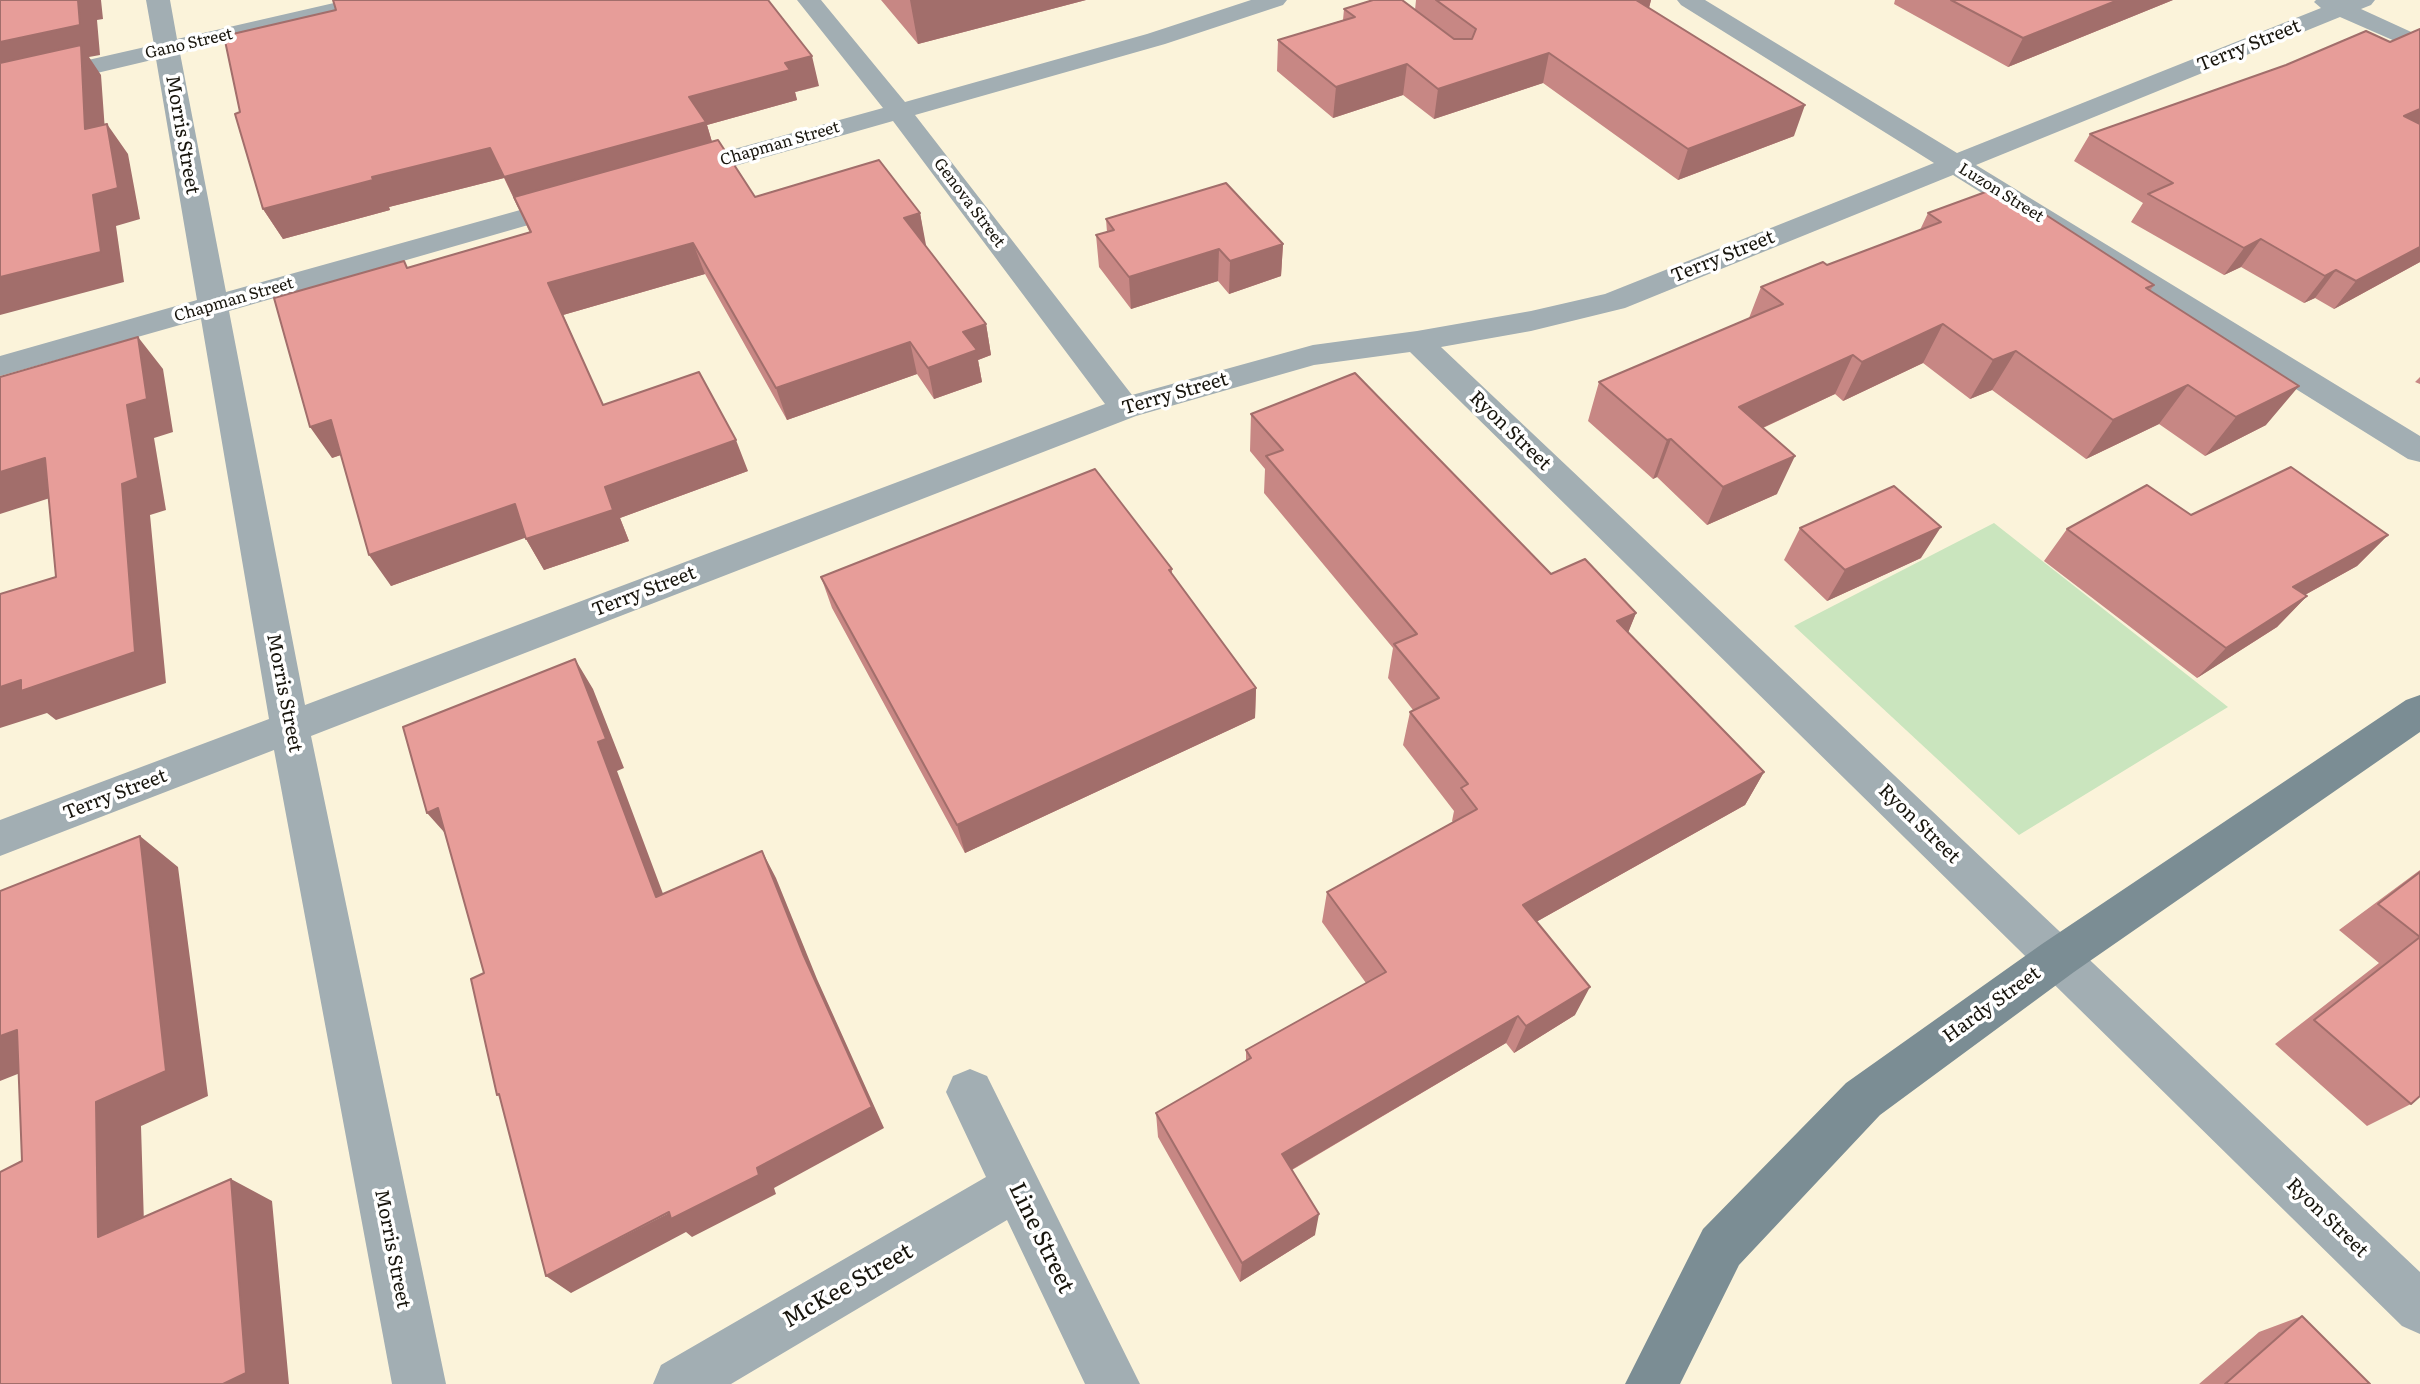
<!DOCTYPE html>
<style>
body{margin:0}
canvas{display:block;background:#fbf3da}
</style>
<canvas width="2420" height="1384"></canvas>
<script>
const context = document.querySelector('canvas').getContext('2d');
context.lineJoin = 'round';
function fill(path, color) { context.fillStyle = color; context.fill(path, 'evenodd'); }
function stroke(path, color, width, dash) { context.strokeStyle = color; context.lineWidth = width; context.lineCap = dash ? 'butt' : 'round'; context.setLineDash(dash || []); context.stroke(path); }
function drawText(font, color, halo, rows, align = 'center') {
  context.font = font + ' Literata,serif'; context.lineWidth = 7; context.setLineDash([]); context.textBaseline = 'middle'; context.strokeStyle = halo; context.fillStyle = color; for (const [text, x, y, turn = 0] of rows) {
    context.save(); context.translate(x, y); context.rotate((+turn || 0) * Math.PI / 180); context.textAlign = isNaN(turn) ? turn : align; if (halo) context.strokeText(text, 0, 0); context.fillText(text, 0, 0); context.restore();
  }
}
fill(new Path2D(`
 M1994,523L2228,707L2019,835L1794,626Z`), '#cae5be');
fill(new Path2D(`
 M146,0H170L177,39L347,0H389L385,5L180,53L226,292L574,195L584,197L588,203L584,209L229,311L305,705L1105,404L893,121L689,179L679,181L669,179L665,173L669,167L883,108L797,0H821L905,102L1147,34L1251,0H1287L1283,5L1165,44L915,115L1132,395L1313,345L1417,331L1531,311L1605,294L1934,163L1681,5L1677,0H1705L1957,153L2321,8L2314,2L2316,0H2375L2371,5L2361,9L2420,36V52L2340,17L1976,165L2420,436V462L2408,459L1953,175L1625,308L1531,331L1441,347L2420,1272V1334L2402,1326L1410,352L1314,365L1136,416L311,736L446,1384H392L274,750L0,856V820L269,719L201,319L0,376V356L197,300L156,59L0,96V80L154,45Z
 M970,1069L987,1076L1140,1384H1085L1007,1220L731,1384H653L661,1365L986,1177L946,1092L953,1076Z`), '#a2aeb3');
fill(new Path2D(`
 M2420,695V732L2074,972L1880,1115L1739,1265L1680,1384H1625L1703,1229L1846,1083L2042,944L2406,700Z`), '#7b8d94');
fill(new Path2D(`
 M881,0H1086L918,44Z
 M1416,0H1651L1649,8L1794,136L1678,180L1543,83L1434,119L1403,95L1333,118L1277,71L1278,40L1343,20L1344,9L1415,10Z
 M1895,0H2173L2008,67L1894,4Z
 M819,86L795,92L797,100L707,125L712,142L755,197L920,213L925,245L986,324L991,355L978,360L982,382L934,399L917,374L787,420L705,274L563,315L603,405L748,471L620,518L629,541L544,570L525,537L391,586L341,455L332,458L408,268L530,233L504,178L389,207L390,210L283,239L263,209Z
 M2090,134L2420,262L2334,309L2315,298L2304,303L2241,267L2224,275L2131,222L2143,203L2074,161Z
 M1928,213L2035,219L2154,285L2150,291L2266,425L2205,456L2159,424L2086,459L1992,390L1970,399L1923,363L1843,401L1835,394L1763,428L1777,494L1707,525L1657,477L1653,479L1588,421L1599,382L1749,318L1761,287L1827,265L1920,230Z
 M1106,219L1283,244L1281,276L1229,294L1218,281L1131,309L1099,267L1096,235L1107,232Z
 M2420,377V384L2415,382Z
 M1251,414L1551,574L1636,613L1628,632L1764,772L1745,805L1536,922L1575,1015L1514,1053L1506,1043L1292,1170L1315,1235L1240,1282L1158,1137L1156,1113L1246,1061V1050L1366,983L1322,922L1327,892L1453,822L1452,821L1454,811L1403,745L1410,712L1413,710L1388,678L1393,648L1264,493L1265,469L1250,451Z
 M2191,515L2388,535L2357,566L2305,595L2307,596L2277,627L2197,678L2044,561L2067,529Z
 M1800,528L1921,558L1827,601L1784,560Z
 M1172,569V574L1256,688L1255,718L965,853L832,608L821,577Z
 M2420,870V1096L2411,1104L2367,1126L2275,1044L2379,963L2339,930Z
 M2302,1316L2370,1384H2199L2259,1332Z`), '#c78784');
fill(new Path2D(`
 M78,0H101L103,19L97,20L100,55L89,57L101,75L107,159L0,77V42Z
 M910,0H1086L918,44Z
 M1625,0H1651L1647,15Z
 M2118,0H2173L2008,67L2023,38Z
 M1549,53L1543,83L1434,119L1438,89Z
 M812,56L819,86L795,92L797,100L707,125L715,152L518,207L504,177L689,97L785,63Z
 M1407,64L1403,95L1333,118L1336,87Z
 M1805,105L1794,136L1678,180L1688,149Z
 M2420,109V127L2404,116Z
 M107,124L128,154L140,219L116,226L124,282L0,315V277L93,195Z
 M490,148L504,178L389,207L390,210L283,239L263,209L372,177Z
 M920,213L926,245L911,249L904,218Z
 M2261,239L2241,267L2224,275L2244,248Z
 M693,243L705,274L563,315L617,437L548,283Z
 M1283,244L1281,276L1229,294L1230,261Z
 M2420,247V262L2334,309L2356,281Z
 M1219,249L1218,281L1131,309L1129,277Z
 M2336,270L2315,298L2304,303L2325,276Z
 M986,324L991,355L978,360L982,382L934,399L928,368L963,332Z
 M1943,324L1923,363L1843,401L1862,362Z
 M138,337L163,369L173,432L154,438L166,510L150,515L166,683L56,720L47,713L0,728V687L21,680L122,484L127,405Z
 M910,342L917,374L787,420L776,388Z
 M2016,351L1992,390L1970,399L1993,360Z
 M1853,355L1835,394L1723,446L1739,407Z
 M2188,385L2159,424L2086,459L2113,420Z
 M2299,386L2266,425L2205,456L2236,417Z
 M331,420L352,451L332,458L310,427Z
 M1671,439L1657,477L1653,479L1667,440Z
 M736,440L748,471L620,518L629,541L544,570L526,539L605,487Z
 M1795,456L1777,494L1707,525L1723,487Z
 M45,458L75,490L0,514V472Z
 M515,504L533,535L391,586L369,555Z
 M1941,527L1921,558L1827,601L1845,570Z
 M2388,535L2357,566L2263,618L2293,587Z
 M2307,596L2277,627L2197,678L2226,648Z
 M1636,613L1622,648L1617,621Z
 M575,659L593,689L624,768L617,771L674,923L656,897L598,742Z
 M1256,688L1255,718L965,853L957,825Z
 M1764,772L1745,805L1511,936L1523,905Z
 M438,808L452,841L427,813Z
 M140,836L178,867L208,1096L141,1126L145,1257L98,1237L96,1102Z
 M762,851L776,878L817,979L884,1128L774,1188L776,1194L692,1237L686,1232L571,1293L546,1276L757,1168L803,954Z
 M1590,987L1575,1015L1514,1053L1526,1026Z
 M1518,1016L1506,1043L1279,1177L1282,1154Z
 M17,1030L63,1056L0,1081V1036Z
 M231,1179L272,1201L289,1384H223Z
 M1319,1214L1315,1235L1240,1282L1242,1263Z`), '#a26e6b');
const building = new Path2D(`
 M0,0H78L80,25L0,42Z
 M333,0H768L812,56L785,63L790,70L689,97L706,122L504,177L490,148L372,177L373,180L263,209L235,114L240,112L224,36L336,10Z
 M1373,0H1402L1454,39H1472L1476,29L1436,0H1636L1805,105L1688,149L1549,53L1438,89L1407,64L1336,87L1278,40L1355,17L1344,9Z
 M1951,0H2118L2023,38Z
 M2420,29V109L2404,116L2420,124V247L2356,281L2336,270L2325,276L2261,239L2244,248L2148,194L2173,183L2090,134L2286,65L2366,31L2390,42Z
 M81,45L85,129L107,124L118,188L93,195L101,252L0,277V63Z
 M718,140L755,197L879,160L920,213L904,218L986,324L963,332L977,350L928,368L910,342L776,388L693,243L548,283L603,405L699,372L736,440L605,487L613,510L526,539L515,504L369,555L331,420L310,427L274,298L404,261L407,268L531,232L514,197Z
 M1226,183L1283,244L1230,261L1219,249L1129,277L1096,235L1114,230L1106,219Z
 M1991,190L2035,219L2046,215L2154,285L2146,288L2299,386L2236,417L2188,385L2113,420L2016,351L1993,360L1943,324L1862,362L1853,355L1739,407L1795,456L1723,487L1671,439L1667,440L1599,382L1783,304L1761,287L1823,262L1827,265L1941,222L1928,213Z
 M138,337L147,399L127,405L138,478L122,484L135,652L21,691V680L0,687V594L56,577L45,458L0,472V377Z
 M1355,373L1551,574L1585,559L1636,613L1617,621L1764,772L1523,905L1590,987L1526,1026L1518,1016L1282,1154L1319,1214L1242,1263L1156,1113L1251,1058L1246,1050L1386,972L1327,892L1477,809L1461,788L1468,784L1410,712L1439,698L1394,644L1417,634L1266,456L1283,450L1251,414Z
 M2291,467L2388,535L2293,587L2307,596L2226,648L2067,529L2147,485L2191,515Z
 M1095,469L1172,569L1169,570L1256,688L957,825L821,577Z
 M1894,486L1941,527L1845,570L1800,528Z
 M575,659L606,739L598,742L656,897L762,851L803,954L872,1107L757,1168L759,1175L671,1219L669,1212L546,1276L499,1094L497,1095L471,979L484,973L438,808L427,813L403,727Z
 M140,836L166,1071L96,1102L98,1237L231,1179L246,1373L223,1384H0V1172L22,1161L17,1030L0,1036V891Z
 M2420,872V1096L2411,1104L2314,1020L2420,937L2378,904Z
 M2302,1316L2370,1384H2225Z`);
fill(building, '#e79d99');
stroke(building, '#a26e6b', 2);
drawText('16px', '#18150d', '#fff', [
 ["Gano Street",189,44,-13],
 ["Chapman Street",780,144,-16],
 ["Luzon Street",2001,193,32],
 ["Genova Street",969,203,53],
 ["Chapman Street",234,300,-16]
]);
drawText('19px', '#18150d', '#fff', [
 ["Terry Street",2249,46,-22],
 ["Morris Street",182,135,80],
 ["Terry Street",1723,257,-22],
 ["Terry Street",1175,394,-16],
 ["Ryon Street",1510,431,44],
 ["Terry Street",644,592,-21],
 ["Morris Street",284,693,79],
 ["Terry Street",115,795,-21],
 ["Ryon Street",1919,824,44],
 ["Hardy Street",1992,1005,-36],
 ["Ryon Street",2327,1218,44],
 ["Morris Street",392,1249,79]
]);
drawText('23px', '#18150d', '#fff', [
 ["Line Street",1041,1238,64],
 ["McKee Street",848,1286,-30]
]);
</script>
